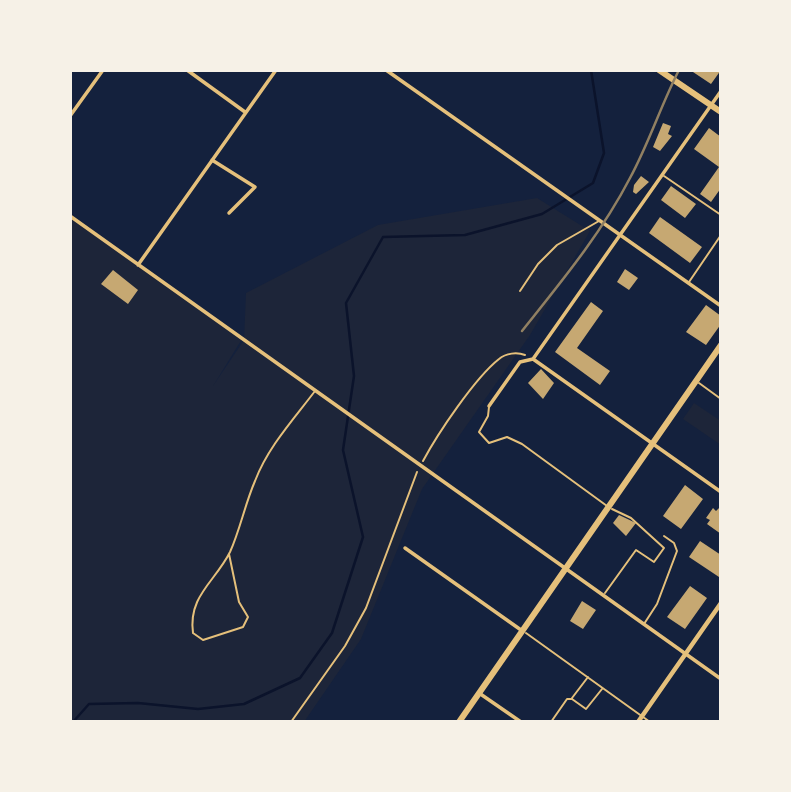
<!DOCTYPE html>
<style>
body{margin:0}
#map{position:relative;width:791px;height:792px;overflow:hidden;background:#14213d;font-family:"Nunito Sans",sans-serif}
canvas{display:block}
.frame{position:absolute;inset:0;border:72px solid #f6f1e7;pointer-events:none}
</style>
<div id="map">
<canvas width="791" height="792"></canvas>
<div class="frame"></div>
</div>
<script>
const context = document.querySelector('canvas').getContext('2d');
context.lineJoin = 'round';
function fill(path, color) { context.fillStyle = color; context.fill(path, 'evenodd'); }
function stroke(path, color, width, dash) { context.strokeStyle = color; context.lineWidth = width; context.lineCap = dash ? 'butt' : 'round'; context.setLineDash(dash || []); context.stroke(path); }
fill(new Path2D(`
 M537,198L590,231L530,335L422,489L361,639L304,722H70V216L242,339L213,386L244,340L246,293L378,225Z
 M694,403L721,421V445L683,419Z`), '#1d2539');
stroke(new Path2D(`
 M73,722L89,704L138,703L198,709L244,704L300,678L332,633L363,537L343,450L354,376L346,303L383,237L465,235L542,214L593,183L604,153L591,70`), '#0b132b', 2.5);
fill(new Path2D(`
 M690,70H721L711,84Z
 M663,123L671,126L668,134L672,136L660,151L653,147Z
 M709,128L721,137V188L711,202L700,194L719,167L694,149Z
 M641,176L649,182L636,194L633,192L634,185Z
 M671,186L696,204L685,218L661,200Z
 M660,217L702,247L690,263L649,233Z
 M625,269L638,278L629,290L617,282Z
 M113,270L138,290L128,304L101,284Z
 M591,302L603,311L577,348L610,371L600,385L555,352Z
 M706,305L721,316V324L706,345L686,332Z
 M541,369L554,383L543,399L528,383Z
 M685,485L703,499L681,529L663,516Z
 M721,506V534L707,524L710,520L706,518L713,508L716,511Z
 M619,515L636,523L626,536L613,523Z
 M700,541L721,555L719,577L689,557Z
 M690,586L707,598L685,629L667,617Z
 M582,601L596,610L583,629L570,621Z`), '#c6a872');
stroke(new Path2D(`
 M423,461C438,433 475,378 499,359C506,353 517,352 525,355
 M291,722L345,646L366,608L417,472`), '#e5c07b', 2);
stroke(new Path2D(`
 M664,176L721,215
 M689,282L721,235
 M520,291L538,264L557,245L599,221
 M699,383L721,399
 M489,407L488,416L479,432L489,443L507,437L522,444L607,506
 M229,554L239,602L248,617L243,627L203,640L193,633C188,596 215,582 230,552C240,530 245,504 255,481C268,447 293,420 315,391
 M605,593L636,550L654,562L664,548L631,518L612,509
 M644,624L657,604L677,551L674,543L664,536
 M526,633L650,722
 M572,698L588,677
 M551,722L567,699H572L586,709L602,689`), '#e5c07b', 2);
stroke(new Path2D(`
 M187,70L245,112
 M386,70L721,306
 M70,116L103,70
 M212,160L255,187L229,213
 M70,216L721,679
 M138,265L276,70
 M533,359L721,492
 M489,406L520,362L533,359L721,91
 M405,548L521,630
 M479,693L521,722`), '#e5c07b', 3.5);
stroke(new Path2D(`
 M638,722L721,603`), '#e5c07b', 4.5);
stroke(new Path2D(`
 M659,70L721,112
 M459,722L721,345`), '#e5c07b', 6);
stroke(new Path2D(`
 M522,331C561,282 601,234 630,178C649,143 661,105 679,70`), '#918062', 2.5);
</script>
